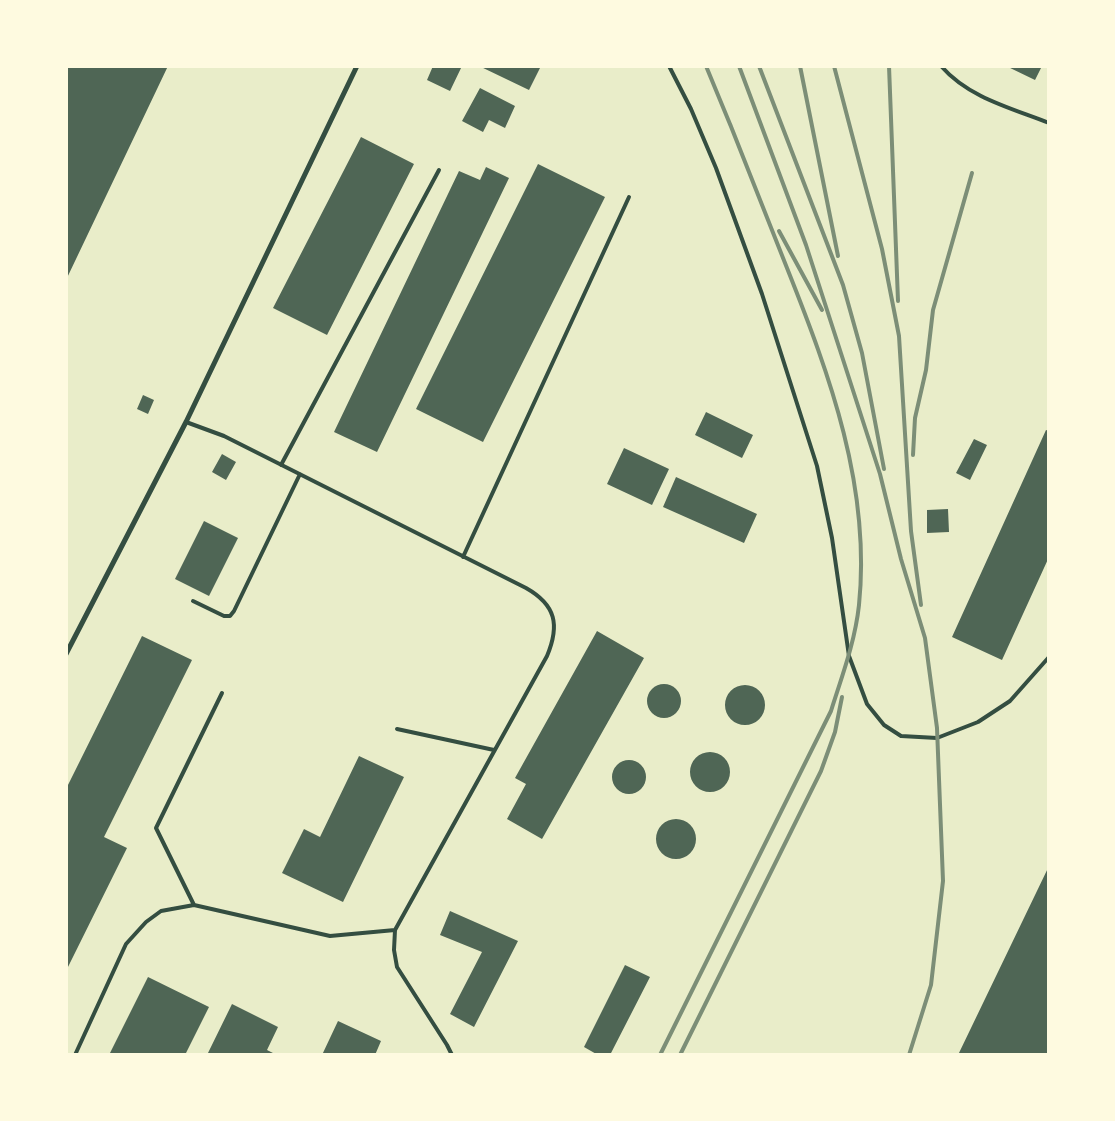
<!DOCTYPE html>
<style>
body{margin:0}
#map{position:relative;width:1115px;height:1121px;overflow:hidden;background:#e9edc9;font-family:Montserrat,sans-serif}
canvas{display:block}
.frame{position:absolute;inset:0;border:68px solid #fefae0;pointer-events:none}
</style>
<div id="map">
<canvas width="1115" height="1121"></canvas>
<div class="frame"></div>
</div>
<script>
const context = document.querySelector('canvas').getContext('2d');
context.lineJoin = 'round';
function fill(path, color) { context.fillStyle = color; context.fill(path, 'evenodd'); }
function stroke(path, color, width, dash) { context.strokeStyle = color; context.lineWidth = width; context.lineCap = dash ? 'butt' : 'round'; context.setLineDash(dash || []); context.stroke(path); }
fill(new Path2D(`
 M66,66H168L66,280Z
 M433,66H462L450,91L427,80Z
 M479,66H541L529,90Z
 M1006,66H1042L1035,80Z
 M480,88L515,106L505,128L489,120L483,132L462,121Z
 M361,137L414,164L327,335L273,308Z
 M538,164L605,197L483,442L416,409Z
 M486,167L509,178L377,452L334,432L459,171L480,180Z
 M143,395L154,400L148,414L137,409Z
 M706,412L753,435L742,458L695,435Z
 M1046,430L1049,431V557L1002,660L952,637Z
 M974,439L987,445L970,480L956,473Z
 M624,448L669,469L652,505L607,484Z
 M222,454L236,462L226,480L212,472Z
 M676,477L757,514L744,543L663,507Z
 M948,509L949,532L927,533V510Z
 M204,521L238,538L209,596L175,579Z
 M597,631L644,658L542,839L507,819L526,784L515,778Z
 M142,636L192,660L104,837L127,848L66,971V789Z
 M647 701a17 17 0 1 1 34 0a17 17 0 1 1-34 0Z
 M725 705a20 20 0 1 1 40 0a20 20 0 1 1-40 0Z
 M690 772a20 20 0 1 1 40 0a20 20 0 1 1-40 0Z
 M359,756L404,777L343,902L282,873L304,829L320,837Z
 M612 777a17 17 0 1 1 34 0a17 17 0 1 1-34 0Z
 M656 839a20 20 0 1 1 40 0a20 20 0 1 1-40 0Z
 M1049,866V1055H958Z
 M450,911L518,941L474,1027L450,1014L482,952L440,935Z
 M625,965L650,977L610,1055H598L584,1047Z
 M148,977L209,1007L185,1055H109Z
 M232,1004L278,1027L267,1050L277,1055H207Z
 M338,1021L381,1041L375,1055H322Z`), '#4f6655');
stroke(new Path2D(`
 M669,66L691,109L716,168L762,294L817,466L832,538L849,656L867,704L884,725L901,736L937,738L978,722L1010,701L1049,657
 M941,66C969,98 1011,108 1049,123
 M186,422L224,436L526,588C556,605 560,625 547,656L395,930L394,950L397,967L447,1045L452,1055
 M281,465L439,170
 M463,557L629,197
 M193,601L224,616H230L234,611L300,474
 M397,729L494,750
 M194,905L156,828L222,693
 M75,1055L126,944L146,922L161,911L194,905L330,936L395,930`), '#344e41', 4);
stroke(new Path2D(`
 M66,654L186,422L357,66`), '#344e41', 5);
stroke(new Path2D(`
 M706,66L732,129
 M739,66L806,245L880,474L901,559L925,638L937,728L943,881L931,985L909,1055
 M759,66L843,285L862,353L884,469
 M800,66L838,256
 M834,66L882,249L899,336L911,531L921,605
 M889,66L898,301
 M779,231L822,310
 M913,455L915,418L926,370L933,310L972,173
 M660,1055L831,711C842,676 855,642 859,605C871,487 830,376 787,268C768,220 749,172 730,124
 M680,1055L821,771L835,732L842,697`), '#7c8e77', 4);
</script>
